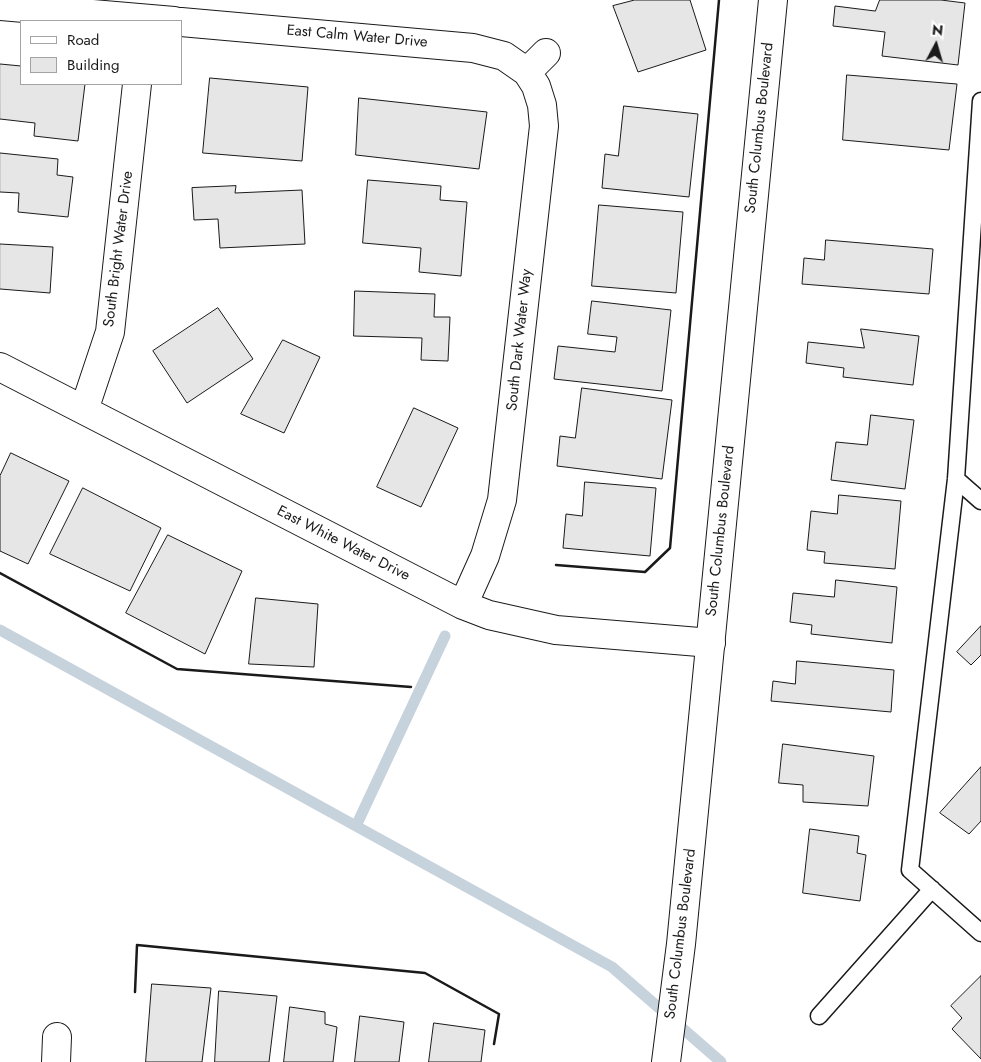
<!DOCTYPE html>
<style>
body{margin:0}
#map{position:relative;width:981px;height:1062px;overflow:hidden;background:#fff;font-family:Jost,sans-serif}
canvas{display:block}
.legend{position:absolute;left:20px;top:20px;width:162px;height:65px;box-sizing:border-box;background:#fff;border:1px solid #a3a3a3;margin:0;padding:6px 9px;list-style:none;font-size:15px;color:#1a1a1a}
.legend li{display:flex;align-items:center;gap:10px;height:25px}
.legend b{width:25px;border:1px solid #a3a3a3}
.north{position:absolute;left:911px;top:20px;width:50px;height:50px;-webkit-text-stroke:4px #fff;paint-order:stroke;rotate:6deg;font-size:14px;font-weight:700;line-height:20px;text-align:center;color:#1a1a1a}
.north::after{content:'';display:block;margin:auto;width:18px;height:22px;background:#1a1a1a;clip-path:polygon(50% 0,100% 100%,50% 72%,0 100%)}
</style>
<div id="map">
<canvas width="981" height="1062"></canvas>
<ul class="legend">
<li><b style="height:6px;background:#fff"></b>Road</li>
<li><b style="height:14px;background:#e6e6e6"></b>Building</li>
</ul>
<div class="north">N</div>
</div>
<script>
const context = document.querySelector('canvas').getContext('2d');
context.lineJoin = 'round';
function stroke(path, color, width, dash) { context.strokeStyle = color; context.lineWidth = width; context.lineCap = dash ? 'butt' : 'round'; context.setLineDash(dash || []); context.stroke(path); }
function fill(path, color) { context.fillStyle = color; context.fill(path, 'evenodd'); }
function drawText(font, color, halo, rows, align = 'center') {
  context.font = font + ' Jost,sans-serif'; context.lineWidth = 4; context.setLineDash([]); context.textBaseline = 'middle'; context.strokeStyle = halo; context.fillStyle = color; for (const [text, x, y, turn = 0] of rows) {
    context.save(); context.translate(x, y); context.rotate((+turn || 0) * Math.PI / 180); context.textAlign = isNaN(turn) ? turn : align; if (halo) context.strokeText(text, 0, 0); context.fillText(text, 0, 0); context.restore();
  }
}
stroke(new Path2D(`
 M0,630L612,967L721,1062
 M356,826L445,636`), '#c6d2dc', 11);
const building = new Path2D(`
 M635,0H690L706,50L638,72L613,6Z
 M880,0H941L965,3L958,65L882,56L885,32L833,26L835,6L875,11Z
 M0,64L21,66V84H85L78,141L34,136L35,123L0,119Z
 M847,75L957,84L949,150L843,140Z
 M210,78L308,87L302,161L203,153Z
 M359,98L487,112L479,169L356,155Z
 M624,106L698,114L689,197L602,188L605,154L618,156Z
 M0,153L58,159L57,175L73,177L68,217L18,212L19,193L0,192Z
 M368,180L441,186L440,200L467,202L461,276L419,272L421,248L363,243Z
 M236,186L235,193L302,190L305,244L220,248L218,219L194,220L192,188Z
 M599,205L683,212L676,293L592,286Z
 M826,240L933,249L929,294L802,284L804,258L824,260Z
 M0,244L53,247L50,293L0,289Z
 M355,291L435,294L434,317H450L448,361L421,360L422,338L354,336Z
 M592,301L671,310L662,391L554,379L558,346L615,352L617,337L588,334Z
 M218,308L253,359L187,403L153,351Z
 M861,329L919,336L913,385L843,377L844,368L806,363L808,342L864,348Z
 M283,340L320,357L284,433L241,414Z
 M582,388L672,400L662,479L557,466L560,436L575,438Z
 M414,408L458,428L421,507L377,487Z
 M871,415L914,420L905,489L831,480L836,442L867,445Z
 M11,453L69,481L28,564L0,551V476Z
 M585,482L656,488L650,556L563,548L566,514L582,516Z
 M83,488L161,528L130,591L50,554Z
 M839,495L901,501L895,569L824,563L825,552L807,550L811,511L837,514Z
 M168,535L242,571L205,654L126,613Z
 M836,580L897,587L892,643L811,634L812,625L790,622L793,593L834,597Z
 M256,598L318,604L314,667L249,664Z
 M981,626V655L971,665L957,652Z
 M797,661L894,670L891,712L771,701L773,681L795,684Z
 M783,744L874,756L868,806L803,802V785L779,783Z
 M981,767V821L969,834L940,813Z
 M810,829L859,836L857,853L866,855L860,901L803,893Z
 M981,976V1059L952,1029L962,1018L951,1006Z
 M152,984L211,988L202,1062H146Z
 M219,991L277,996L269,1062H215Z
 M290,1007L325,1012V1024L337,1027L333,1062H284Z
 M360,1016L404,1022L399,1062H355Z
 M434,1023L485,1030L481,1062H429Z`);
fill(building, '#e6e6e6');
stroke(building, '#1a1a1a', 1);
const lane = new Path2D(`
 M981,101L956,479L910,870L981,933
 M956,479L981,501
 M819,1016L932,889`);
const street = new Path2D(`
 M0,6L174,21
 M181,22L473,48L504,56L527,72L536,86L542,105L544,126L502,500L485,556L463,605
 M527,72L546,53
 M0,367L463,605L489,615L556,630L711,643
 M84,410L110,332L137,84
 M56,1062L57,1037`);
const secondary = new Path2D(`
 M666,1062L681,944L773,0`);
stroke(lane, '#1a1a1a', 19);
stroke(street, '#1a1a1a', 30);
stroke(secondary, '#1a1a1a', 30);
stroke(lane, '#fff', 16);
stroke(street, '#fff', 28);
stroke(secondary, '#fff', 28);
stroke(new Path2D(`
 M556,565L645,572L670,548L719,0
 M0,573L177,669L411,687
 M135,992L137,945L425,973L499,1014L494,1044`), '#1a1a1a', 2.5);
drawText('15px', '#1a1a1a', '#fff', [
 ["East Calm Water Drive",357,37,5],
 ["South Columbus Boulevard",760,128,-84],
 ["South Bright Water Drive",119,249,-83],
 ["South Dark Water Way",520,340,-84],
 ["South Columbus Boulevard",721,531,-84],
 ["East White Water Drive",343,544,27],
 ["South Columbus Boulevard",681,934,-83]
]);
</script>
